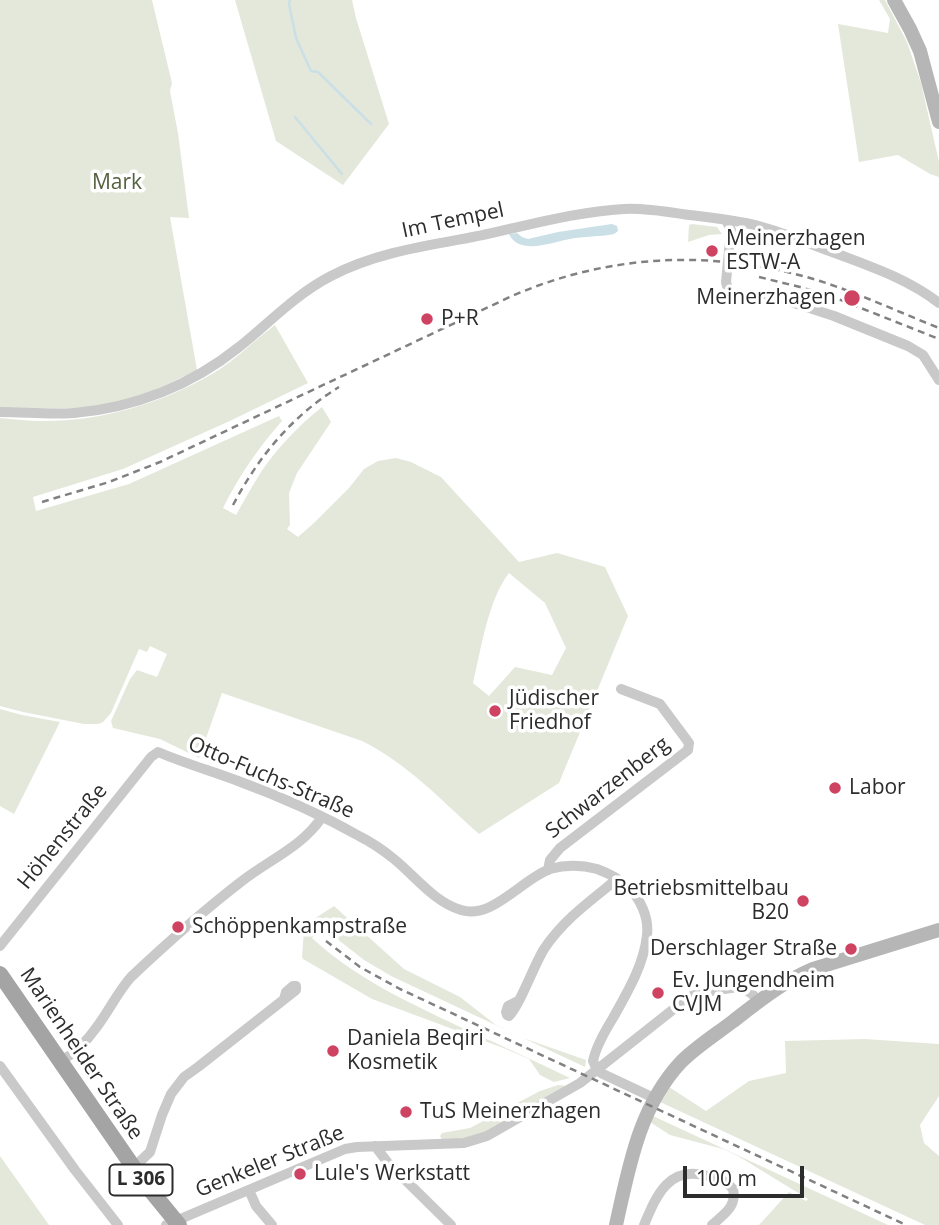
<!DOCTYPE html>
<meta charset="utf-8">
<style>
body{margin:0}
#map{position:relative;width:939px;height:1225px;overflow:hidden;background:#fff;font-family:"Open Sans",sans-serif}
canvas{display:block}
.scale{position:absolute;left:683px;top:1166px;width:121px;height:32px;box-sizing:border-box;border:4px solid #2c2c2c;border-top:0;padding-left:9px;font-size:21px;line-height:24px;white-space:nowrap;color:#2c2c2c;-webkit-text-stroke:5px #fff;paint-order:stroke}
</style>
<div id="map">
<canvas width="939" height="1225"></canvas>
<div class="scale">100 m</div>
</div>
<script>
const context = document.querySelector('canvas').getContext('2d');
context.lineJoin = 'round';
function fill(path, color) { context.fillStyle = color; context.fill(path, 'evenodd'); }
function stroke(path, color, width, dash) { context.strokeStyle = color; context.lineWidth = width; context.lineCap = dash ? 'butt' : 'round'; context.setLineDash(dash || []); context.stroke(path); }
function drawText(font, color, halo, rows, align = 'center') {
  context.font = font + ' "Open Sans",sans-serif'; context.lineWidth = 7; context.setLineDash([]); context.textBaseline = 'middle'; context.strokeStyle = halo; context.fillStyle = color; for (const [text, x, y, turn = 0] of rows) {
    context.save(); context.translate(x, y); context.rotate((+turn || 0) * Math.PI / 180); context.textAlign = isNaN(turn) ? turn : align; if (halo) context.strokeText(text, 0, 0); context.fillText(text, 0, 0); context.restore();
  }
}
fill(new Path2D(`
 M0,0H152L172,83L170,91L178,133L189,218L170,217L197,370C174,381 151,393 126,400C85,412 42,408 0,408Z
 M235,0H352L356,18L389,124L343,185L276,141Z
 M879,0H885L907,42L921,83L939,162V177L930,174L898,155L859,162L838,24L888,33L890,19Z
 M692,224L717,227L722,234L709,235L688,242L689,225Z
 M275,325L308,383L232,420L123,469L33,497L36,511L129,484L279,416L282,421C258,448 239,476 223,508L236,515C244,501 252,486 261,472C278,447 299,425 322,407L331,422L297,473L289,493L290,525L287,529L298,537L315,522L349,488L364,469L378,461L396,458L411,462L441,477L519,562L557,553L605,567L628,616L559,783L479,834C442,801 407,763 362,741L222,693L199,758L160,739L113,728L111,721L130,679L137,670L157,677L167,654L150,646L147,652L139,649L111,713L103,722L98,724H84L23,712L0,706V418C14,419 29,421 43,421C102,421 160,404 212,374C235,361 253,341 275,325ZM509,573L545,603L566,648L552,675L515,667L489,696L473,683C481,650 488,600 509,573Z
 M0,709L22,715L60,722L14,814L0,806Z
 M334,906L404,969L460,997L496,1025L523,1038L586,1060L585,1067L391,976L364,960L322,927L312,938C355,978 406,1001 458,1026C496,1043 533,1060 570,1078L554,1082L540,1075L529,1059L506,1049L372,999L303,959L302,957L304,930L314,919Z
 M865,1039L939,1044V1096L920,1125L924,1143L939,1156V1225H925L660,1102L669,1087L706,1111L749,1081L786,1073L785,1041Z
 M558,1085L568,1086L475,1138L443,1141L440,1136L442,1133L470,1128L540,1091Z
 M653,1116L888,1225H759L789,1192L806,1201L808,1199L738,1156L723,1149L670,1135L650,1122Z
 M0,1156L49,1225H0Z`), '#e4e8db');
fill(new Path2D(`
 M612,224L617,226L618,231L614,234C599,237 584,236 570,239C553,242 519,256 509,234L517,233L522,237L528,239L558,232Z`), '#cadfe6');
stroke(new Path2D(`
 M290,0L289,4L296,38L311,71L318,72L371,124
 M295,117L342,174`), '#cadfe6', 2.5);
stroke(new Path2D(`
 M726,220L731,230L726,282L728,290L734,295L740,297L779,299L794,303L834,316L908,346L923,355L939,380
 M0,412C25,412 49,415 74,413C134,408 192,385 239,347C269,323 296,294 331,276C375,253 424,246 473,237C523,227 572,212 624,209C643,208 662,211 682,214C704,217 727,219 750,224C778,230 807,243 835,253C872,267 908,279 939,303
 M548,870L550,860L560,848L688,750L689,743L660,704L621,689
 M0,946L151,757L158,752C184,763 211,771 238,781C279,796 320,814 359,836C371,842 383,850 394,859C415,876 434,902 461,910C492,920 522,879 550,869C564,865 582,865 597,869C608,873 620,879 629,888C641,900 649,918 647,935C644,965 627,993 613,1018C605,1031 596,1046 593,1061L597,1070L603,1074L654,1098
 M518,1001L508,1006L506,1012L507,1015L509,1016C519,1007 534,965 544,949C562,922 586,904 611,884L616,878
 M60,1062C74,1053 87,1041 96,1028C109,1011 117,993 131,977C166,944 203,911 242,881C269,860 303,846 322,817
 M0,1066L75,1170L118,1225
 M375,1146L388,1163L451,1225
 M133,1168L150,1152L162,1115L171,1094L184,1077L198,1067L296,990V986H293L286,992L284,999
 M249,1190L256,1206L272,1225
 M166,1225L345,1149L357,1147L464,1143L487,1136L580,1083L689,997L704,992L738,987C746,989 753,994 759,1001
 M644,1225C657,1194 669,1165 708,1176C718,1179 726,1180 733,1189C737,1207 724,1214 712,1225`), '#c9c9c9', 10);
stroke(new Path2D(`
 M894,0L910,29L920,51L939,122
 M616,1225C629,1167 639,1107 681,1062C696,1047 715,1035 732,1022C758,1002 782,982 813,969L939,930`), '#b6b6b6', 14);
stroke(new Path2D(`
 M0,974L143,1181L179,1225`), '#a4a4a4', 16);
stroke(new Path2D(`
 M759,277L800,287L828,295L939,339
 M42,502L109,482L160,462L512,296C611,253 717,249 820,281C860,294 899,312 939,328
 M233,505C259,456 292,416 339,387
 M326,941L360,967L400,989L906,1225`), '#818181', 2.5, [7, 5]);
for (const [x, y, r, color] of [
 [712,251,7,"#cf4362"],
 [852,298,9,"#cf4362"],
 [427,319,7,"#cf4362"],
 [495,711,7,"#cf4362"],
 [835,788,7,"#cf4362"],
 [803,901,7,"#cf4362"],
 [178,927,7,"#cf4362"],
 [851,949,7,"#cf4362"],
 [658,993,7,"#cf4362"],
 [333,1051,7,"#cf4362"],
 [406,1112,7,"#cf4362"],
 [300,1174,7,"#cf4362"]
]) { const dot = new Path2D(); dot.arc(x, y, r, 0, 2 * Math.PI); context.fillStyle = color; context.fill(dot); stroke(dot, '#fff', 2.5); }
for (const [x, y, w] of [
 [141,1180,63]
]) { const box = new Path2D(); box.roundRect(x - w / 2, y - 15.5, w, 31, 5); context.fillStyle = '#fff'; context.fill(box); stroke(box, '#2c2c2c', 2); }
drawText('bold 19px', '#2c2c2c', null, [
 ["L 306",141,1180]
]);
drawText('21px', '#556240', '#fff', [
 ["Mark",117,183]
]);
drawText('21px', '#2c2c2c', '#fff', [
 ["Im Tempel",453,221,-12],
 ["Otto-Fuchs-Straße",271,778,23],
 ["Schwarzenberg",608,788,-38],
 ["Höhenstraße",63,837,-51],
 ["Marienheider Straße",81,1054,56],
 ["Genkeler Straße",270,1162,-22]
]);
drawText('21px', '#2c2c2c', '#fff', [
 ["Meinerzhagen",726,239],
 ["ESTW-A",726,263],
 ["Meinerzhagen",836,298,"right"],
 ["P+R",441,319],
 ["Jüdischer",509,699],
 ["Friedhof",509,723],
 ["Labor",849,788],
 ["Betriebsmittelbau",789,889,"right"],
 ["B20",789,913,"right"],
 ["Schöppenkampstraße",192,927],
 ["Derschlager Straße",837,949,"right"],
 ["Ev. Jungendheim",672,981],
 ["CVJM",672,1005],
 ["Daniela Beqiri",347,1039],
 ["Kosmetik",347,1063],
 ["TuS Meinerzhagen",420,1112],
 ["Lule's Werkstatt",314,1174]
], 'left');
</script>
